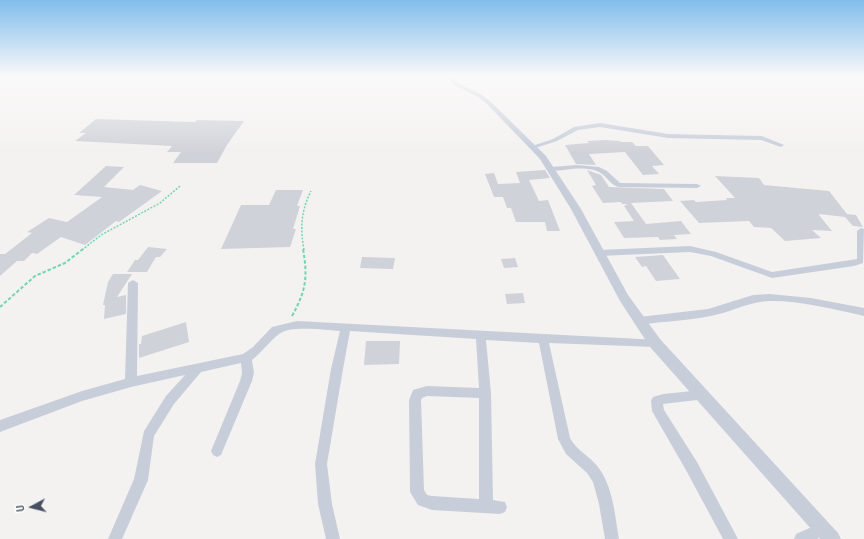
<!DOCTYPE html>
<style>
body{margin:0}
#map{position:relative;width:864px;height:539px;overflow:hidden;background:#f4f2f1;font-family:"Archivo Narrow",sans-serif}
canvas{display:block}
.north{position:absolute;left:12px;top:487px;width:40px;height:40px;-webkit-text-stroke:3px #fff;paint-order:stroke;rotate:263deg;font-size:11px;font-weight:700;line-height:16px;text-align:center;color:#475061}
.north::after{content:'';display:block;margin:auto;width:14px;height:18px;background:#475061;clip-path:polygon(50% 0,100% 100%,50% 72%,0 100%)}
</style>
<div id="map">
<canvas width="864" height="539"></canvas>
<div class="north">U</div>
</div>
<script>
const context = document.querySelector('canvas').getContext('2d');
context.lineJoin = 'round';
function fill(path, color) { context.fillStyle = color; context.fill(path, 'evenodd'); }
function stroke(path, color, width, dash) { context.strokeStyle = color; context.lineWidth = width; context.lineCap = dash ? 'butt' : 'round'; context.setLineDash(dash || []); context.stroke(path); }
fill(new Path2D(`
 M96,119L195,122L197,120L244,121L227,145L217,163H173L181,152H167L172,146L75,141L86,133H79Z
 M606,140L619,141L621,142H632L636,146H648L664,165L652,166L659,174L643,175L625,152L589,154L596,165L576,164L565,145L589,143L587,141Z
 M106,166L124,167L104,187L133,190L140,185L162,191L119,222L116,221L85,245L61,237L37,254L32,253L24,261H17L0,276V254H5L32,233L27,232L49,218L67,222L102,197L74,195Z
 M545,170L550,178L529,180L539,201L548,200L560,231H547L545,222H516L511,208H507L503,197H494L485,174L494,173L498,184L520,183L516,172Z
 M587,170L601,175L609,187L664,189L673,201L631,203L646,224L681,221L691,234L674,235L677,239L660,240L658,237L624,238L614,222L634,221L624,206L628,204H622L621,202L603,203L592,186L596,185Z
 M715,176L759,178L764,185L829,191L847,214L856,215L863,227L853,226L845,217L819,214L820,215H819L832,231L812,230L821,238L785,241L771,228L754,227L749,221L699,223L680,201L694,200L696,202L727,200L726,198H735Z
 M276,190H303L297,206H300L293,229H296L290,247L221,249L241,205H269Z
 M148,247L167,249L160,257H156L147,272H127L135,260H138Z
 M663,255L680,279L656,281L646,266L642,267L635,257Z
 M362,257L395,258L393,269L360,268Z
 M515,258L518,267L504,268L501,259Z
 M113,274H132L117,297L126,295V314L104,319L105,305H103L108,282Z
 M523,293L525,303L507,304L505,294Z
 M186,322L189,342L139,358V344H141L142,336Z
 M366,341H400L399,364L364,365Z`), '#d0d2d9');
stroke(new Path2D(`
 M82,250L101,235L160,203L180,186
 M304,250C300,228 301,211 311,191`), '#73d4b5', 1.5, [2, 1.5]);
stroke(new Path2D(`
 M0,307L35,276L65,263L83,249
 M292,316C306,291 308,277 303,249`), '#73d4b5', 2, [3.5, 2]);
fill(new Path2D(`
 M600,123L668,134L762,136L784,145L781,147L761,140L668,138L600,127L578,130L557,141L532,149L529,147L553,139L574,127Z
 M577,165L599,167L607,171L620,183L697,184L701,186L697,188L619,187C610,185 607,176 599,172C585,165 565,171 551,171L548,169L551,167Z
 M861,228L864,229L863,263L854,266L772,278L711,256L690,252L599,256L595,253L599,250L690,246L716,252L772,272L857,259V231Z
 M133,280L138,283L137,376L243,354L253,347L272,327L297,321L659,340L660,343L659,346L655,347L549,343L570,438C577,451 590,456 598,467C613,486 615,516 619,539H605L599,504L593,482L587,473L566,454L558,439L539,343L486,340L491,393L493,500L505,502L507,507L505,512L500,514L432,510L418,505L410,492L409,400L413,390L427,386L479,388L476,339L350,331L343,369L327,464L332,504L340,539H326L318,504L315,464L331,369L340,331C326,330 290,325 279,334C269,342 262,352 252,360L254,373L252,381L221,455L217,457L213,455L211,451L240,381L242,373L241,363L201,372L174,404L154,436L148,480L122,539H108L134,479L144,431L166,396L185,375L131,387L82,401L0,432V420L82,391L125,379L128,283ZM427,396L479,398V499L432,496L427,495L424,490L421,400L422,398Z
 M770,294L811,298L864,308V316C833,309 802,301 771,301C750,301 734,311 715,315C690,321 664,321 639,325L635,324L634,321L635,318L639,317L708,309L753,295Z
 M702,390L706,391L708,395L706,399L663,404L664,410L697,462L738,539H723L687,472L652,411L651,401L653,397L663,394Z
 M823,522L828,524L830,529L828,534L817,539H794L796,534Z`), '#c7ceda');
fill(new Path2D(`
 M446,77H453L458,83L482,95L492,103L546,156L581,209L628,295L660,339L838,533L841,539H820L650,347L620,301L571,209L540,159L488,105L478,97L454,85Z`), '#c7ceda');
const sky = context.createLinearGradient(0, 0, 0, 153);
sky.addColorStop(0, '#81bdec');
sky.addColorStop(0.5, '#faf9f9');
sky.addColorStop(1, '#faf9f900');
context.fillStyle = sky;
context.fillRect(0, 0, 864, 153);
</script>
